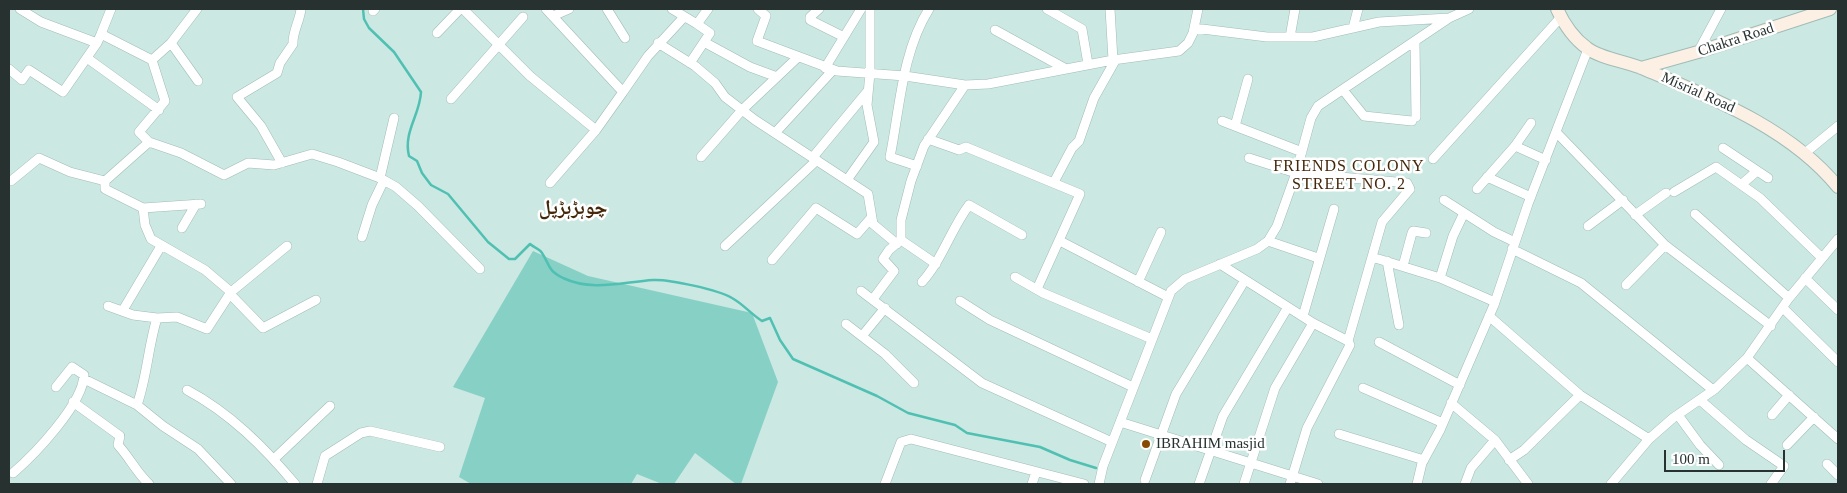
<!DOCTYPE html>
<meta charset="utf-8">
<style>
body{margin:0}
#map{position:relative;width:1847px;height:493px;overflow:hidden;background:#cbe8e3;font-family:"Times New Roman",serif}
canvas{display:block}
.frame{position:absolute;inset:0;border:10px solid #263130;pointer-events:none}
.scale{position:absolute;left:1664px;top:450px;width:121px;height:22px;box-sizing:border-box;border:2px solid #263130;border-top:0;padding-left:6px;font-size:15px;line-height:18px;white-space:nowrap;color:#263130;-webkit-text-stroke:4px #fff;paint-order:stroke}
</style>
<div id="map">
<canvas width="1847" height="493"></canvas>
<div class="frame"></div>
<div class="scale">100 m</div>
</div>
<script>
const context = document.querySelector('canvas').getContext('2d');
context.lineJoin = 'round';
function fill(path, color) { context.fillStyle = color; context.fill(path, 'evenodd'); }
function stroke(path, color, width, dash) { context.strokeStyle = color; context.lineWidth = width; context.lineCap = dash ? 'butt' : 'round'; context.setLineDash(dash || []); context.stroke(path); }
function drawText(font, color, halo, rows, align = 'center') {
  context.font = font + ' "Times New Roman","Noto Naskh Arabic",serif'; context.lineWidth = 5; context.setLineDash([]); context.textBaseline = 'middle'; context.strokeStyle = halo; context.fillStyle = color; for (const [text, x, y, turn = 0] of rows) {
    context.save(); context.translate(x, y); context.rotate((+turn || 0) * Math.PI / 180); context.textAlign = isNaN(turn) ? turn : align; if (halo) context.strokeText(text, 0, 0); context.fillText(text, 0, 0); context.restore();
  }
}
fill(new Path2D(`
 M533,251L588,276L752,313L778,382L741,484H736L695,453L674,484H662L637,474L631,484H471L459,477L485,398L453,387Z`), '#87d0c5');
stroke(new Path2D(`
 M363,9L364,19L369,28L394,52L421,92C420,115 403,132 409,156L417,161L422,173L431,185L448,194L488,242L509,259H515L530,244C533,247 540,249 542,253C550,265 547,270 563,278C593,292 622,282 653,280C669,279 719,290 732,298C743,304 751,314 762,321L770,318L780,340L793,359L877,396L908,413L955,425L967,433L1040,447L1070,460L1096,468`), '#4fc0b2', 2.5);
const minor = new Path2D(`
 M463,9L530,76L596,130
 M546,9L623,92L596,130L550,183
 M607,9L625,38
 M672,9L697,24L708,9
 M758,9L766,16L757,41L837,71L905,76L965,85L988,84L1113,60L1179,51L1188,43L1193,33L1198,9
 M819,9L810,17V20L844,37
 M1047,9L1082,29L1088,64
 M1110,9L1113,60
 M373,11L375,9
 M553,16L569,9
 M1194,28L1267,37H1313L1379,22L1449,18
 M1353,28L1358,9
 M995,30L1066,69
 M437,33L460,9
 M101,34L111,9
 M1290,37L1295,9
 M704,42L750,67L777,77
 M1415,42L1416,117
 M171,43L198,81
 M658,43L695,66L715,83L725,97L755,120L868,194L873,224L897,244
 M1698,52L1721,9
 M87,58L159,110
 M152,60L171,43L197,9
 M690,63L710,33L697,24
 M825,68L861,9
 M9,69L22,80L29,70L63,92L97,43L41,22L20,9
 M1343,90L1364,116L1412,121
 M623,92L648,56L684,17
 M451,99L523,17
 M1222,121L1302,152
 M1235,126L1248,79
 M775,133L833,70
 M1557,133L1665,245L1771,326
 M928,139L959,150L966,147L1080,194L1037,289
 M149,142L181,153L224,175L248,163L274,165L312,154L338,162L380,178L396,187L418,206L480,269
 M1515,146L1546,160
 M1723,148L1768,178
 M1805,153L1838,126
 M701,157L742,110L797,58
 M813,157L867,92
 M1249,158L1296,173L1407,183L1410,189L1382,222L1348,341
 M1433,159L1561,17
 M282,163L261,126L237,97L277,73L280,63L293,44C292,33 300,20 301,9
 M917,166L890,157C900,107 902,52 929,9
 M1487,177L1531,197
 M380,178L394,118
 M847,180L874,142L867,105L870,73V9
 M11,181L39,158L70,172L105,181L149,142L139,132L165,101L152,60L101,34L97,43
 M105,181V189L143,208L145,225L151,239L205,270L231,292L207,329L177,317L157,318C148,347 147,377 137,405
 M1054,182L1072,148L1079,141L1094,98L1116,59
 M1742,184L1757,171
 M1477,189L1515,146L1531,123
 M1674,192L1716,167L1760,198L1822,258
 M1444,200L1494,232L1515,242
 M143,208L201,204
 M1695,214L1789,298
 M1635,215L1666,193
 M1588,226L1623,200
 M182,228L196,204
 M362,237L372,205L384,180
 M901,240L936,264
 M1060,241L1168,297
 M1268,241L1318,258
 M725,246L817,160
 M1512,249L1581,283L1713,390
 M1372,257L1440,278L1495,302
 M772,260L816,208L857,234L871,218
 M1387,261L1399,325
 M1220,264L1313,323L1348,341L1350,345L1307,428L1290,484
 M1403,266L1412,233L1413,231L1426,233
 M1015,277L1043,293L1152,339
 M1440,278L1453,236L1464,213
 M1805,278L1838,310
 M922,282C942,260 951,229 969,205L1022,235
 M1138,282L1161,232
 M1626,285L1665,245
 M861,291L982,383L1112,442
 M231,292L287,246
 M230,294L263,328L316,300
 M873,299L894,271L883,259L889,250L901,240V220L911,181L924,146L965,85
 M960,301L990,320L1133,387
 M108,306L133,315L157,318
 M1783,308L1838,362
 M123,310L161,246
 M1303,316L1334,209
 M1489,316L1580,395L1649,439
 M846,324L885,354L914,383
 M862,336L885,308
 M1379,342L1460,385
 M1747,358L1838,439
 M84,379L137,405L163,426L198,449L231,484
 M1363,388L1443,423
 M187,390C230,413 264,447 295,484
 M1700,400L1746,440L1784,466L1771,484
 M73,402L120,436L118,445C130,458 136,472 149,484
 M1451,403L1495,440L1528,484
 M1678,415L1700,445L1719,465
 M1772,415L1789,395
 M1120,422L1318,484
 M1339,434L1424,460
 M1787,445L1814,417
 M274,459L330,406
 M1509,460L1524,450L1580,395
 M1827,464L1838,475
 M13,473C34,455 83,404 84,375L72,367L56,387
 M1145,480L1176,394L1245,280
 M317,484L325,456L361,433L370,431L440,447
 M885,484L901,442L911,439L1084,484
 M1032,484L1036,472
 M1099,484L1103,466L1171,291L1185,279L1257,249L1268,241L1277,226L1296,173L1311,118L1318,106L1449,18L1469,9
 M1199,484L1223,416L1288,307
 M1244,484L1275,388L1313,323
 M1417,484L1422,463L1440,430L1494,305L1528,204L1588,49
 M1465,484L1471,468L1495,440
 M1611,484L1649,439L1673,418L1715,389L1747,358L1789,298L1838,239`);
const secondary = new Path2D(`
 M1557,9C1564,24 1573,38 1587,48C1599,58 1628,62 1644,69C1712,98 1790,128 1838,187
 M1641,68L1698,52L1830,9`);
stroke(minor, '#a1bcb7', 10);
stroke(secondary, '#a1bcb7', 14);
stroke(minor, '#fff', 9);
stroke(secondary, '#fcf0e5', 12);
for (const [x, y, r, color] of [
 [1146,444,5,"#874c04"]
]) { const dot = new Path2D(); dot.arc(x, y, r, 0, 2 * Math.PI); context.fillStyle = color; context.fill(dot); stroke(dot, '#fff', 2); }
drawText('15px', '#263130', '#fff', [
 ["Chakra Road",1736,40,-18],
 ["Misrial Road",1698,93,24]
]);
drawText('15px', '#263130', '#fff', [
 ["IBRAHIM masjid",1156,444]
], 'left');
context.letterSpacing = '1px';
drawText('16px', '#442709', '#fff', [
 ["FRIENDS COLONY",1349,167],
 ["STREET NO. 2",1349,185]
]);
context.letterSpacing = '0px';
drawText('bold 20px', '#442709', '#fff', [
 ["چوہڑہڑپل",573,209]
]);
</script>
